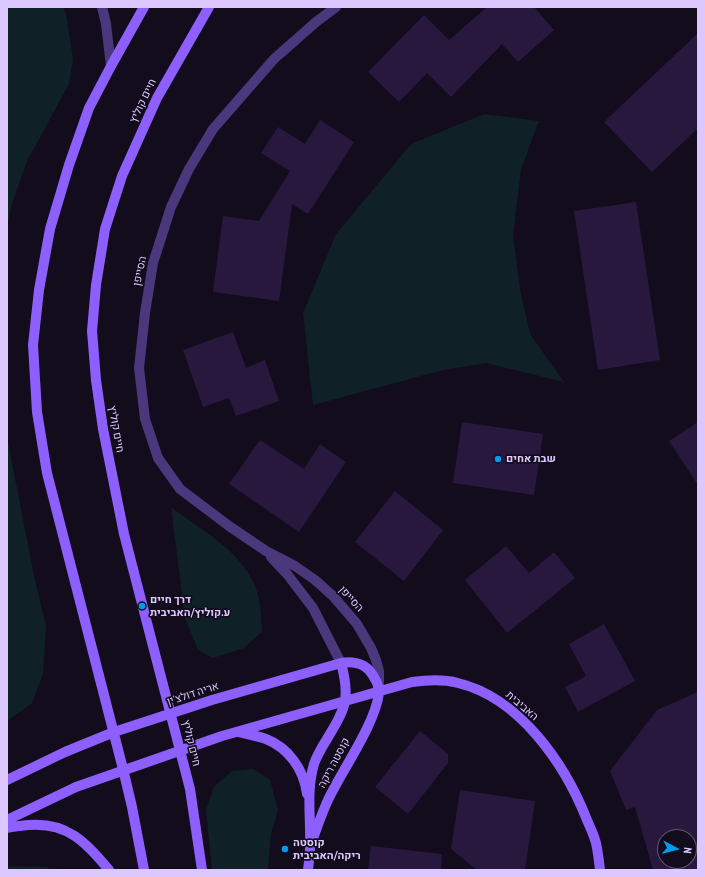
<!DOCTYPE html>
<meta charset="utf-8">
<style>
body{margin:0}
#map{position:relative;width:705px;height:877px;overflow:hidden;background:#130c1d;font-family:"PT Sans Narrow",sans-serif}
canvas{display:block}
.frame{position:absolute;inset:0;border:8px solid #dcc8ff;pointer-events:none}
.north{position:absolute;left:657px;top:829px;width:40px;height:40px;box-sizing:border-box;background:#130c1d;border:1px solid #635777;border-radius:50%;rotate:97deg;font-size:11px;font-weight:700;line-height:16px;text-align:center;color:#dcc8ff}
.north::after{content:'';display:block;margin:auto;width:14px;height:18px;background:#029bf0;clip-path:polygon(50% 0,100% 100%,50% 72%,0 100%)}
</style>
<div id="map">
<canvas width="705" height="877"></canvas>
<div class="frame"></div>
<div class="north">N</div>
</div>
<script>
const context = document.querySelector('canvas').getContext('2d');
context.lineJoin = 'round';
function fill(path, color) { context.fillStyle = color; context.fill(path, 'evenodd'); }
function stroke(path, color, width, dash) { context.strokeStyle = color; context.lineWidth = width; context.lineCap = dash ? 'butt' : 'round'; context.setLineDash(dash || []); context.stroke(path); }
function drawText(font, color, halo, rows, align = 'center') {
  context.font = font + ' "PT Sans Narrow",Heebo,sans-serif'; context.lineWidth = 3.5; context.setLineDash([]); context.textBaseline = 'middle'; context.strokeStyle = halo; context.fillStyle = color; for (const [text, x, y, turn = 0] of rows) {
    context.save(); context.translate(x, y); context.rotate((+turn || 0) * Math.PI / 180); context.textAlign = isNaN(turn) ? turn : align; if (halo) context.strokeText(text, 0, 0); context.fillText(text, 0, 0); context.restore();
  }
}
fill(new Path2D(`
 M7,7H63L66,14L73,59L69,84L27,161L12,204L7,227Z
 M484,114L539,121L521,169L513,235L520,289L530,334L564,382L486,363L443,370L313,405L303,313L336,234L411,144Z
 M7,437L34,576L46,626L43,674L32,703L7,721Z
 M171,507C201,530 240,550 255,586C261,600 261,617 262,632L244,648L213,658L198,650L185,618Z
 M253,769L270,780L278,810L271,834L268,870H212L206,810L214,787L232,771Z
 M7,866L49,867L47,870H7Z`), '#0f2127');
fill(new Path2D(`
 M487,7H534L554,30L518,62L502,44L451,97L427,73L399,102L368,72L424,15L449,40Z
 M698,33V128L652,172L604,122Z
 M320,120L354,142L308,214L292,204L279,301L213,292L223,216L259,221L290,171L261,153L278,127L305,144Z
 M636,202L660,360L598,370L574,211Z
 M233,332L246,368L265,360L279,401L236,416L229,398L203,407L183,350Z
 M462,422L543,434L534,495L453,483Z
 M698,422V485L669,441Z
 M260,440L304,469L320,444L346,462L299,532L229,484Z
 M395,491L443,530L404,581L355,542Z
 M506,546L529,573L554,552L575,578L507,633L465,580Z
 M604,624L635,681L578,712L565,687L586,676L569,644Z
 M698,692V870H653L635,807L626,810L610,771L657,710ZM665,837H689V861H665Z
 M420,731L448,754V763L408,814L375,787Z
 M460,790L535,801L525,870H477L451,849Z
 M371,846L442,854L441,870H368Z`), '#29183e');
stroke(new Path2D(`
 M102,7L106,24L111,66
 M336,7L316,22L274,59L213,129L189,169L171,207L153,263L145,313L139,368L145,419L158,458L180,489L229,526L266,551L295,566L315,580L333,596L357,624L371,648L376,660L379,671V689
 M271,557L287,574L313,608L341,663`), '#4b377c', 10);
stroke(new Path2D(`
 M239,732C248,734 257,736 266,739C289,748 304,770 307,794
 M7,780L65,752L114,732L212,700L341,663C351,661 362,663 369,670C374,676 379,685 379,693C375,725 342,770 328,800C321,815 316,831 310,846
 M7,820L76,787L222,736L412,682C427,680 443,679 458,683C520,698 565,764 587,820C590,827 594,835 596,843C598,852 599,861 600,870
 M7,828C14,826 21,826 29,825C67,822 86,842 109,870
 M144,870L132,807L123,769L47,473L37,412L33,345L39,290L50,229L69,165L89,108L111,66L144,7
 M202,870L190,789L124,534L103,429L96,380L92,331L96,285L105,229L122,176L157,98L209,7
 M308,870C309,862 310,854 310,846C311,818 306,791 314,764C317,755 322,747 327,739C345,709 351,699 341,663`), '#8d60fe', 10);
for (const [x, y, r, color] of [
 [498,459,4,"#029bf0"],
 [142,606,4,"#029bf0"],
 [285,849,4,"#029bf0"]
]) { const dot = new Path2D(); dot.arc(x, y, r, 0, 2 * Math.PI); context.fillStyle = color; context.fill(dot); stroke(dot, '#130c1d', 1.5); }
drawText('11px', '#dcc8ff', '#130c1d', [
 ["חיים קוליץ",143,101,-64],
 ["הסייפן",140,271,-78],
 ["חיים קוליץ",116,429,80],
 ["הסייפן",351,599,48],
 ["אריה דולצ'ין",193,694,-18],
 ["האביבית",522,706,41],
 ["חיים קוליץ",191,743,76],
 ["קוסטה ריקה",334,763,-62]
]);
drawText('bold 11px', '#dcc8ff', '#130c1d', [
 ["שבת אחים",506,459],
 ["דרך חיים",150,600],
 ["ע.קוליץ/האביבית",150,613],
 ["קוסטה",293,843],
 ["ריקה/האביבית",293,856]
], 'left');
</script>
